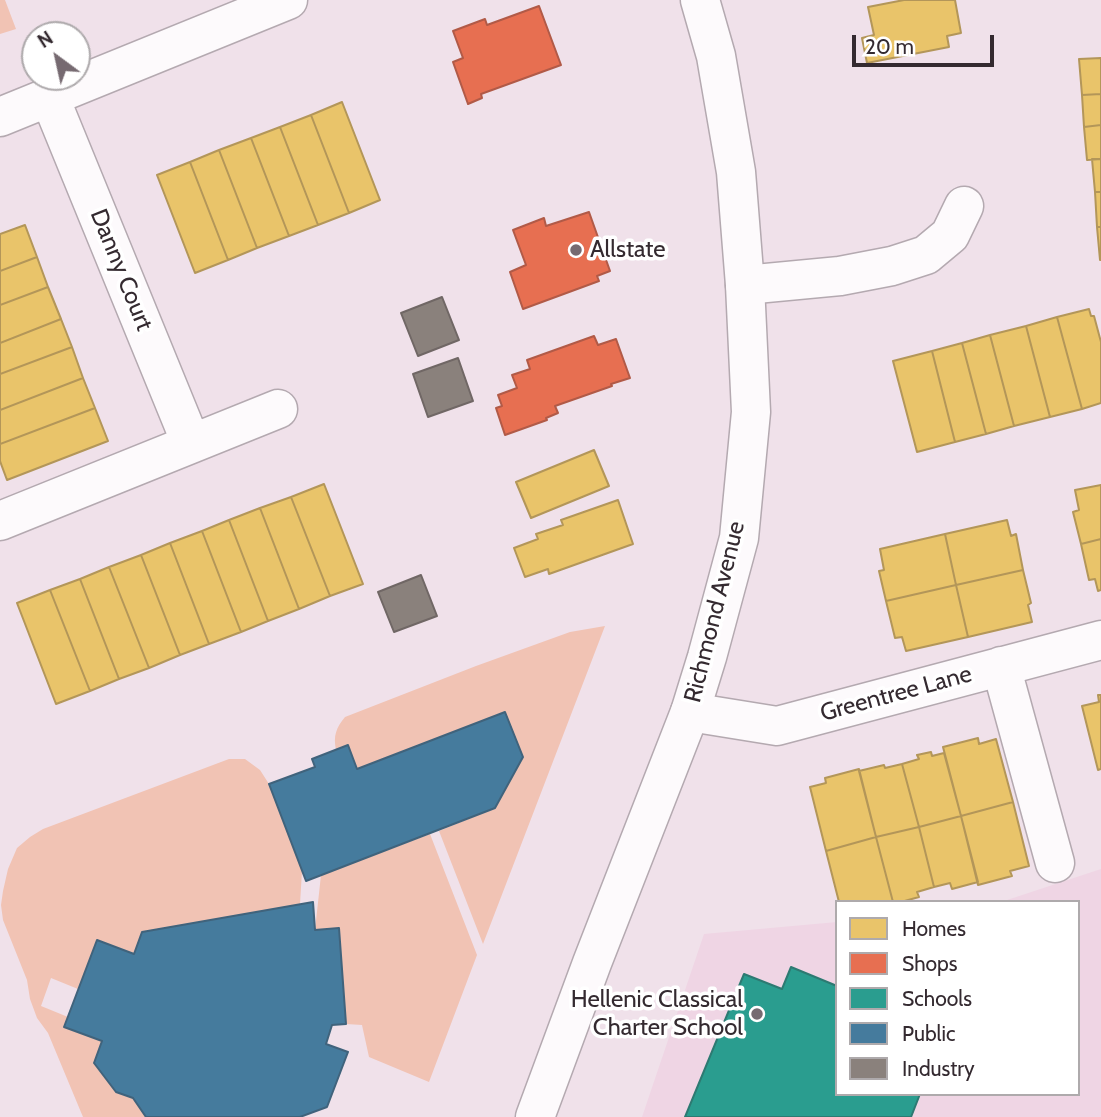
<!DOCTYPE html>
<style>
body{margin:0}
#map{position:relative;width:1101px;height:1117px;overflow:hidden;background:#f0e1ea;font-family:Cabin,sans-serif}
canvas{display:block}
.legend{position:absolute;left:835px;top:900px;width:245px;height:196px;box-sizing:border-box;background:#fff;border:2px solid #aeaaac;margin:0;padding:9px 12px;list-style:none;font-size:21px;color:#342a30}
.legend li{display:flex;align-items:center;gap:14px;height:35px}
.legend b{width:35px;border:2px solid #aeaaac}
.north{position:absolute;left:21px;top:21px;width:70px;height:70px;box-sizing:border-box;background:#fff;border:2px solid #aeaaac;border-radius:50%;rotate:327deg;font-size:19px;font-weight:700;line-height:28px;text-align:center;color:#342a30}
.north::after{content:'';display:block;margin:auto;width:24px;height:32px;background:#766a71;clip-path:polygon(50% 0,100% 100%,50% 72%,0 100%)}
.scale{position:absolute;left:852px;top:35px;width:142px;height:32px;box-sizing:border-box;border:4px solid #342a30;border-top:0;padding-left:9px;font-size:21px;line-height:24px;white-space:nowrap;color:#342a30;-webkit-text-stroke:5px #fff;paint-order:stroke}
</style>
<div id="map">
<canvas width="1101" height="1117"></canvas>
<ul class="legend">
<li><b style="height:19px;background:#e9c46a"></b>Homes</li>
<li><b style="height:19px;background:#e76f51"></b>Shops</li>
<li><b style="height:19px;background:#2a9d8f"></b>Schools</li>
<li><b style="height:19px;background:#457b9d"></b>Public</li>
<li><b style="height:19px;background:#8a817c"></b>Industry</li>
</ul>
<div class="north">N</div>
<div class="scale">20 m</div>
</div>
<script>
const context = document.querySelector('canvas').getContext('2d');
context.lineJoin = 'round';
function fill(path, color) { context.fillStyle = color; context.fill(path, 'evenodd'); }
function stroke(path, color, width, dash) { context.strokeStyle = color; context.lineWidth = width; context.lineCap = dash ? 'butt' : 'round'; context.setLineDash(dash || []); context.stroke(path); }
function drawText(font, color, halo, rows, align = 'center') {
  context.font = font + ' Cabin,sans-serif'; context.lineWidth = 7; context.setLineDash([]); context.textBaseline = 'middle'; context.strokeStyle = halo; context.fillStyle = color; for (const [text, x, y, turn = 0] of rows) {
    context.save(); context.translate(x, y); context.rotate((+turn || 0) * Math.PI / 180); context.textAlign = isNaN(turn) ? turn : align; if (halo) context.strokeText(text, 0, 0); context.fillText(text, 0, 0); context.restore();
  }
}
fill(new Path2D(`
 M1101,869V1117H642L704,934L837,922V1094H1078V902H1001Z`), '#efd5e4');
fill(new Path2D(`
 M0,0H5L16,29L0,34Z
 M605,626L483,944L439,831L495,808L523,757L505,713L357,769L348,746L336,750C333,736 336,728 345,717L476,666L570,632Z
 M229,759H245L260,770L269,784L302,871L300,904L142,932L134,954L97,940L78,989L51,978L41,1006L68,1017L102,1041L94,1064L116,1092L133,1098L146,1117H83L48,1033L37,1018L30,999L27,980L3,920L1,905L3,891L8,869L17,848L30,837L43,829Z
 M430,834L477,955L429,1082L369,1057L362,1025L346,1024L339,928L315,930L321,875Z`), '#f1c3b4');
const homes = new Path2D(`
 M904,0H955L961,33L947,36L949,47L867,63L862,38L874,35L868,7Z
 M1101,58V94L1082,95L1079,59Z
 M1101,94V125L1084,127L1082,95Z
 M342,102L380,200L349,213L311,115Z
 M311,115L349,213L318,225L280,127Z
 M1101,125V159L1087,160L1084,127Z
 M280,127L318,225L289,236L251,138Z
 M251,138L289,236L257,248L219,150Z
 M219,150L257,248L228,260L190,162Z
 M1092,159H1101V192H1095Z
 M190,162L228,260L195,273L157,175Z
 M1095,192H1101V227H1097Z
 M25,225L37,257L0,271V234Z
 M1097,227H1101V260H1100Z
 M37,257L48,287L0,305V271Z
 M48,287L61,319L0,343V305Z
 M1089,309L1091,316H1094L1101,342V403L1082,409L1057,317Z
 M1057,317L1082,409L1050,417L1026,326Z
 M61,319L72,347L0,374V343Z
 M1026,326L1050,417L1014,426L990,335Z
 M990,335L1014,426L986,434L962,343Z
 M962,343L986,434L955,442L932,351Z
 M72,347L83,378L0,410V374Z
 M932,351L955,442L917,452L893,361Z
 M83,378L95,408L0,444V410Z
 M95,408L108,441L7,480L0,461V444Z
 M594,450L609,486L531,518L516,482Z
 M324,484L363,584L330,596L291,497Z
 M1101,485V539L1081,544L1073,512L1079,510L1075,490Z
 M291,497L330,596L299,609L260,508Z
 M618,500L633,544L549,574L548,569L525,577L514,548L538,539L536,534L563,525L561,520Z
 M260,508L299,609L268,621L229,520Z
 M229,520L268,621L241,632L202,531Z
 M1007,520L1011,536L1016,534L1023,570L956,585L945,534Z
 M202,531L241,632L209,644L170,543Z
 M945,534L956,585L886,601L879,571L884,570L880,549Z
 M1101,539V590L1098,591L1095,579L1089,580L1081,544Z
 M170,543L209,644L180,655L141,555Z
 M141,555L180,655L149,668L109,567Z
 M109,567L149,668L119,679L80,579Z
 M1023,570L1031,603L1028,605L1032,622L968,637L956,585Z
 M80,579L119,679L90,691L50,590Z
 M956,585L968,637L906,651L902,637L895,638L886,601Z
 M50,590L90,691L56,704L17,603Z
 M1098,695H1101V769L1098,770L1082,706L1099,702Z
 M978,738L979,744L996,739L1013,802L961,816L943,747Z
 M931,752L932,756L944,753L961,816L919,827L902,764L919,759L917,755Z
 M902,764L919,827L876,837L859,771L884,765L885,768Z
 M859,769L876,837L826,851L810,787L826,783L825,778Z
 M1013,802L1029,866L1010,871L1012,876L978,885L961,816Z
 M961,816L978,882L952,889L950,883L934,887L919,827Z
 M919,827L934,887L917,892L919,897L901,902H893L876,837Z
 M876,837L893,902H839L826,851Z`);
fill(homes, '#e9c46a');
stroke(homes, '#b39659', 2);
const shops = new Path2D(`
 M539,6L561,65L481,94L482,98L468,104L453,62L463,58L453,31L485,19L487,25Z
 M589,212L610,271L597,276L599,281L523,309L510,272L526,265L513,230L544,218L546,226Z
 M594,336L598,345L616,339L630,378L611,384L612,386L555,406L558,413L546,418L547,420L505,435L496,408L502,406L498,395L517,388L512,375L530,369L527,360Z`);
fill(shops, '#e76f51');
stroke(shops, '#b15a47', 2);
const schools = new Path2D(`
 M791,967L837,986V1094H920L911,1117H685L744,974L782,989Z`);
fill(schools, '#2a9d8f');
stroke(schools, '#2d7a72', 2);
const public = new Path2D(`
 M505,712L523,757L495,808L306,881L269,784L315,767L312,759L348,745L357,769Z
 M313,902L315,930L339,928L346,1024L332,1025L326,1044L348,1052L327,1107L300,1117H146L133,1098L116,1092L94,1063L102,1041L64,1027L97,940L134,954L142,932Z`);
fill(public, '#457b9d');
stroke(public, '#40637c', 2);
const industry = new Path2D(`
 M442,297L459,340L418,356L401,313Z
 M458,358L473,401L428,417L413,374Z
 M421,575L437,616L394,632L378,592Z`);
fill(industry, '#8a817c');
stroke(industry, '#706765', 2);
const minor = new Path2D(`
 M50,98L191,443
 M0,117L288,0
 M745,285L840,276L892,266L926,255L950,235L964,206
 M0,521L278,409
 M1001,666L1055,863
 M690,712L777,726L1101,640`);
const major = new Path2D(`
 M535,1117L592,963L690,712L707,657L739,538L751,412L745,285L736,172L716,56L700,0`);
stroke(minor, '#b4a9b0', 41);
stroke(major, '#b4a9b0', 41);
stroke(minor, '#fdfafc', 38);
stroke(major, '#fdfafc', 38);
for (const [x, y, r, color] of [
 [576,250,7,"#766a71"],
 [757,1014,7,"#766a71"]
]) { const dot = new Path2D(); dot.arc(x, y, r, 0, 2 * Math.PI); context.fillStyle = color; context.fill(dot); stroke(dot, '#fff', 2.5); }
drawText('24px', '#342a30', '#fff', [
 ["Allstate",590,250],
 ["Hellenic Classical",743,1000,"right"],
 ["Charter School",743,1028,"right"]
], 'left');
drawText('24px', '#342a30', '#fff', [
 ["Danny Court",121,270,68],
 ["Richmond Avenue",715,612,-76],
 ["Greentree Lane",896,694,-15]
]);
</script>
